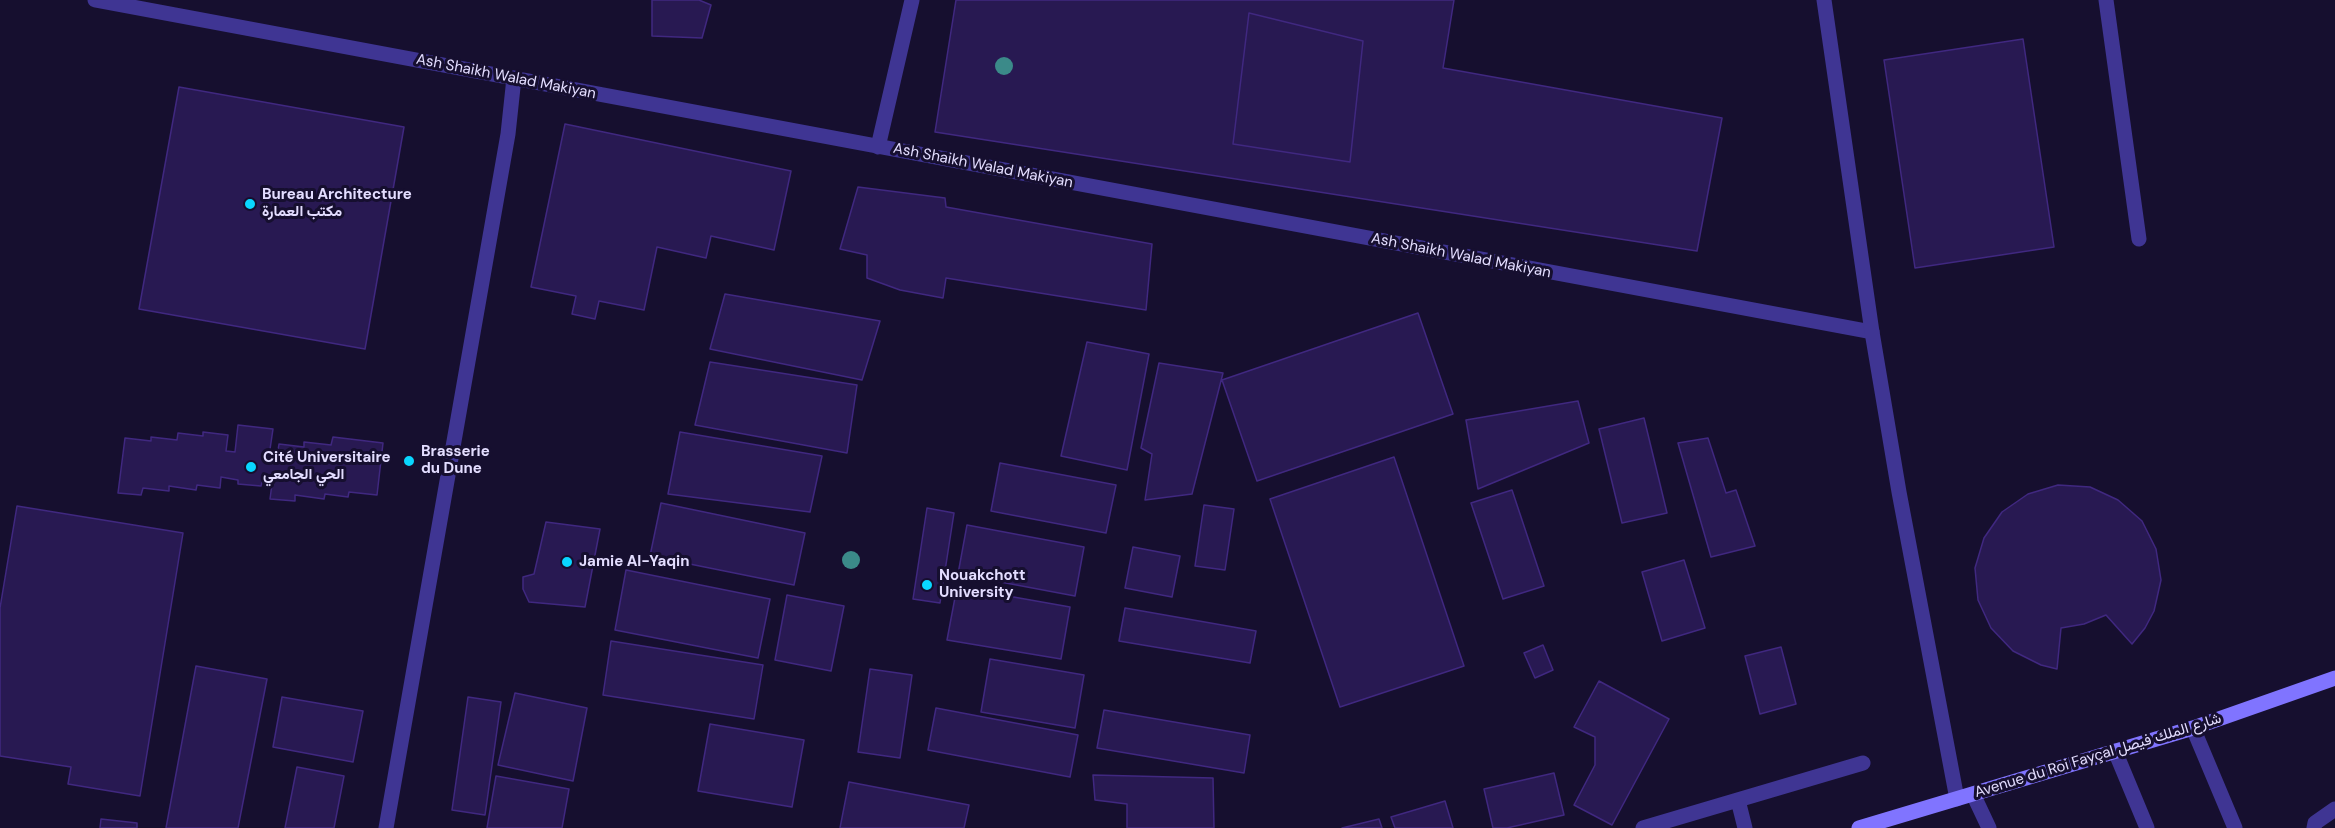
<!DOCTYPE html>
<meta charset="utf-8">
<style>
body{margin:0}
canvas{display:block;background:#160f2f}
</style>
<canvas width="2335" height="828"></canvas>
<script>
const context = document.querySelector('canvas').getContext('2d');
context.lineJoin = 'round';
function fill(path, color) { context.fillStyle = color; context.fill(path, 'evenodd'); }
function stroke(path, color, width, dash) { context.strokeStyle = color; context.lineWidth = width; context.lineCap = dash ? 'butt' : 'round'; context.setLineDash(dash || []); context.stroke(path); }
function drawText(font, color, halo, rows, align = 'center') {
  context.font = font + ' "DM Sans",Vazirmatn,sans-serif'; context.lineWidth = 6; context.setLineDash([]); context.textBaseline = 'middle'; context.strokeStyle = halo; context.fillStyle = color; for (const [text, x, y, turn = 0] of rows) {
    context.save(); context.translate(x, y); context.rotate((+turn || 0) * Math.PI / 180); context.textAlign = isNaN(turn) ? turn : align; if (halo) context.strokeText(text, 0, 0); context.fillText(text, 0, 0); context.restore();
  }
}
const building = new Path2D(`
 M652,0H699L711,5L702,38L652,36Z
 M956,0H1454L1443,68L1722,118L1697,251L935,132ZM1249,13L1363,41L1350,162L1233,144Z
 M1249,13L1363,41L1350,162L1233,144Z
 M2023,39L2054,247L1915,268L1884,60Z
 M179,87L404,127L365,349L139,309Z
 M565,124L791,171L774,250L711,236L706,258L657,247L644,310L599,301L595,319L572,314L576,296L531,287Z
 M858,187L945,198L946,207L1152,244L1146,310L946,278L943,298L900,290L867,278V255L840,249Z
 M725,294L880,321L862,380L710,349Z
 M1418,313L1453,414L1257,481L1222,380Z
 M1087,342L1149,354L1127,470L1061,456Z
 M710,362L857,385L847,453L695,425Z
 M1159,363L1223,373L1192,494L1145,500L1152,454L1141,448Z
 M1578,401L1589,443L1478,489L1466,420Z
 M1644,418L1667,513L1622,523L1599,429Z
 M238,425L273,429L269,456L277,457L279,444L304,447V442L331,445L333,437L383,443L377,495L349,492L348,497L325,494L324,499L295,495V501L270,499L272,484L262,482L261,486L238,484V480L221,477L220,488L197,485L196,490L169,486V491L143,488L141,495L118,493L125,438L151,441V437L177,440L178,433L203,436V432L228,435L226,451L235,452Z
 M680,432L822,456L810,512L668,494Z
 M1708,438L1726,493L1736,490L1755,546L1711,557L1678,443Z
 M1394,457L1464,666L1340,707L1270,499Z
 M1000,463L1116,485L1106,533L991,511Z
 M2058,485L2090,487L2118,500L2142,521L2156,549L2161,580L2154,611L2145,628L2132,644L2106,615L2084,624L2061,628L2057,669L2041,665L2013,651L1991,628L1978,600L1975,568L1984,538L2002,512L2028,494Z
 M1512,490L1544,586L1503,599L1471,503Z
 M661,503L805,533L794,585L650,556Z
 M1204,505L1234,509L1225,570L1195,566Z
 M17,506L183,533L140,796L68,784L71,767L0,756V608Z
 M927,508L954,513L940,603L913,599Z
 M546,522L600,529L585,607L529,602L523,589V577L534,574Z
 M967,525L1084,547L1075,596L958,574Z
 M1133,547L1180,556L1172,597L1125,588Z
 M1684,560L1705,628L1662,641L1642,572Z
 M626,570L770,599L758,658L615,630Z
 M957,587L1070,607L1061,659L947,640Z
 M787,595L844,606L831,671L775,660Z
 M1125,608L1256,631L1250,663L1119,641Z
 M611,641L763,665L754,719L603,695Z
 M1543,645L1553,670L1535,678L1524,653Z
 M1781,647L1796,704L1760,714L1745,656Z
 M990,659L1084,675L1075,728L981,712Z
 M196,666L267,679L238,828H166Z
 M870,669L912,675L900,758L858,752Z
 M1599,681L1669,719L1612,825L1574,805L1595,765V737L1574,727Z
 M515,693L587,708L573,781L498,765Z
 M282,697L363,711L353,762L273,747Z
 M468,697L501,702L485,815L452,810Z
 M936,708L1078,735L1070,777L928,750Z
 M1104,710L1250,735L1244,773L1097,748Z
 M710,724L804,740L792,807L698,791Z
 M297,767L344,776L334,828H285Z
 M1554,773L1564,815L1507,828H1493L1484,789Z
 M1093,775L1213,778L1214,828H1127V804L1095,800Z
 M496,776L569,789L562,828H487Z
 M849,782L969,805L964,828H840Z
 M1445,801L1453,828H1395L1391,817Z
 M101,819L137,823V828H100Z
 M1379,819L1382,828H1342Z`);
fill(building, '#281952');
stroke(building, '#402880', 1.5);
stroke(new Path2D(`
 M95,0L1872,332
 M2106,0L2139,239
 M878,147L912,0
 M2193,728L2235,828
 M2115,751L2147,828
 M1973,794L1989,828
 M1738,800L1745,828
 M386,828L508,134L514,78
 M1643,828L1863,763
 M2314,828L2315,823L2335,809`), '#3f3593', 15);
stroke(new Path2D(`
 M1824,0L1872,332L1899,492L1957,799`), '#3f3593', 15);
stroke(new Path2D(`
 M1859,828L2193,728L2335,678`), '#8074ff', 15);
context.fillStyle = '#3b8a89';
for (const [x, y] of [
 [1004,66],
 [851,560]
]) { context.beginPath(); context.arc(x, y, 9, 0, 2 * Math.PI); context.fill(); }
for (const [x, y, r, color] of [
 [250,204,6,"#09d6ff"],
 [409,461,6,"#09d6ff"],
 [251,467,6,"#09d6ff"],
 [567,562,6,"#09d6ff"],
 [927,585,6,"#09d6ff"]
]) { const dot = new Path2D(); dot.arc(x, y, r, 0, 2 * Math.PI); context.fillStyle = color; context.fill(dot); stroke(dot, '#160f2f', 2); }
drawText('15px', '#e3ddff', '#160f2f', [
 ["Ash Shaikh Walad Makiyan",506,77,11],
 ["Ash Shaikh Walad Makiyan",983,166,11],
 ["Ash Shaikh Walad Makiyan",1461,256,11],
 ["Avenue du Roi Fayçal شارع الملك فيصل",2098,756,-17]
]);
drawText('bold 15px', '#e3ddff', '#160f2f', [
 ["Bureau Architecture",262,195],
 ["مكتب العمارة",262,212],
 ["Brasserie",421,452],
 ["du Dune",421,469],
 ["Cité Universitaire",263,458],
 ["الحي الجامعي",263,475],
 ["Jamie Al-Yaqin",579,562],
 ["Nouakchott",939,576],
 ["University",939,593]
], 'left');
</script>
